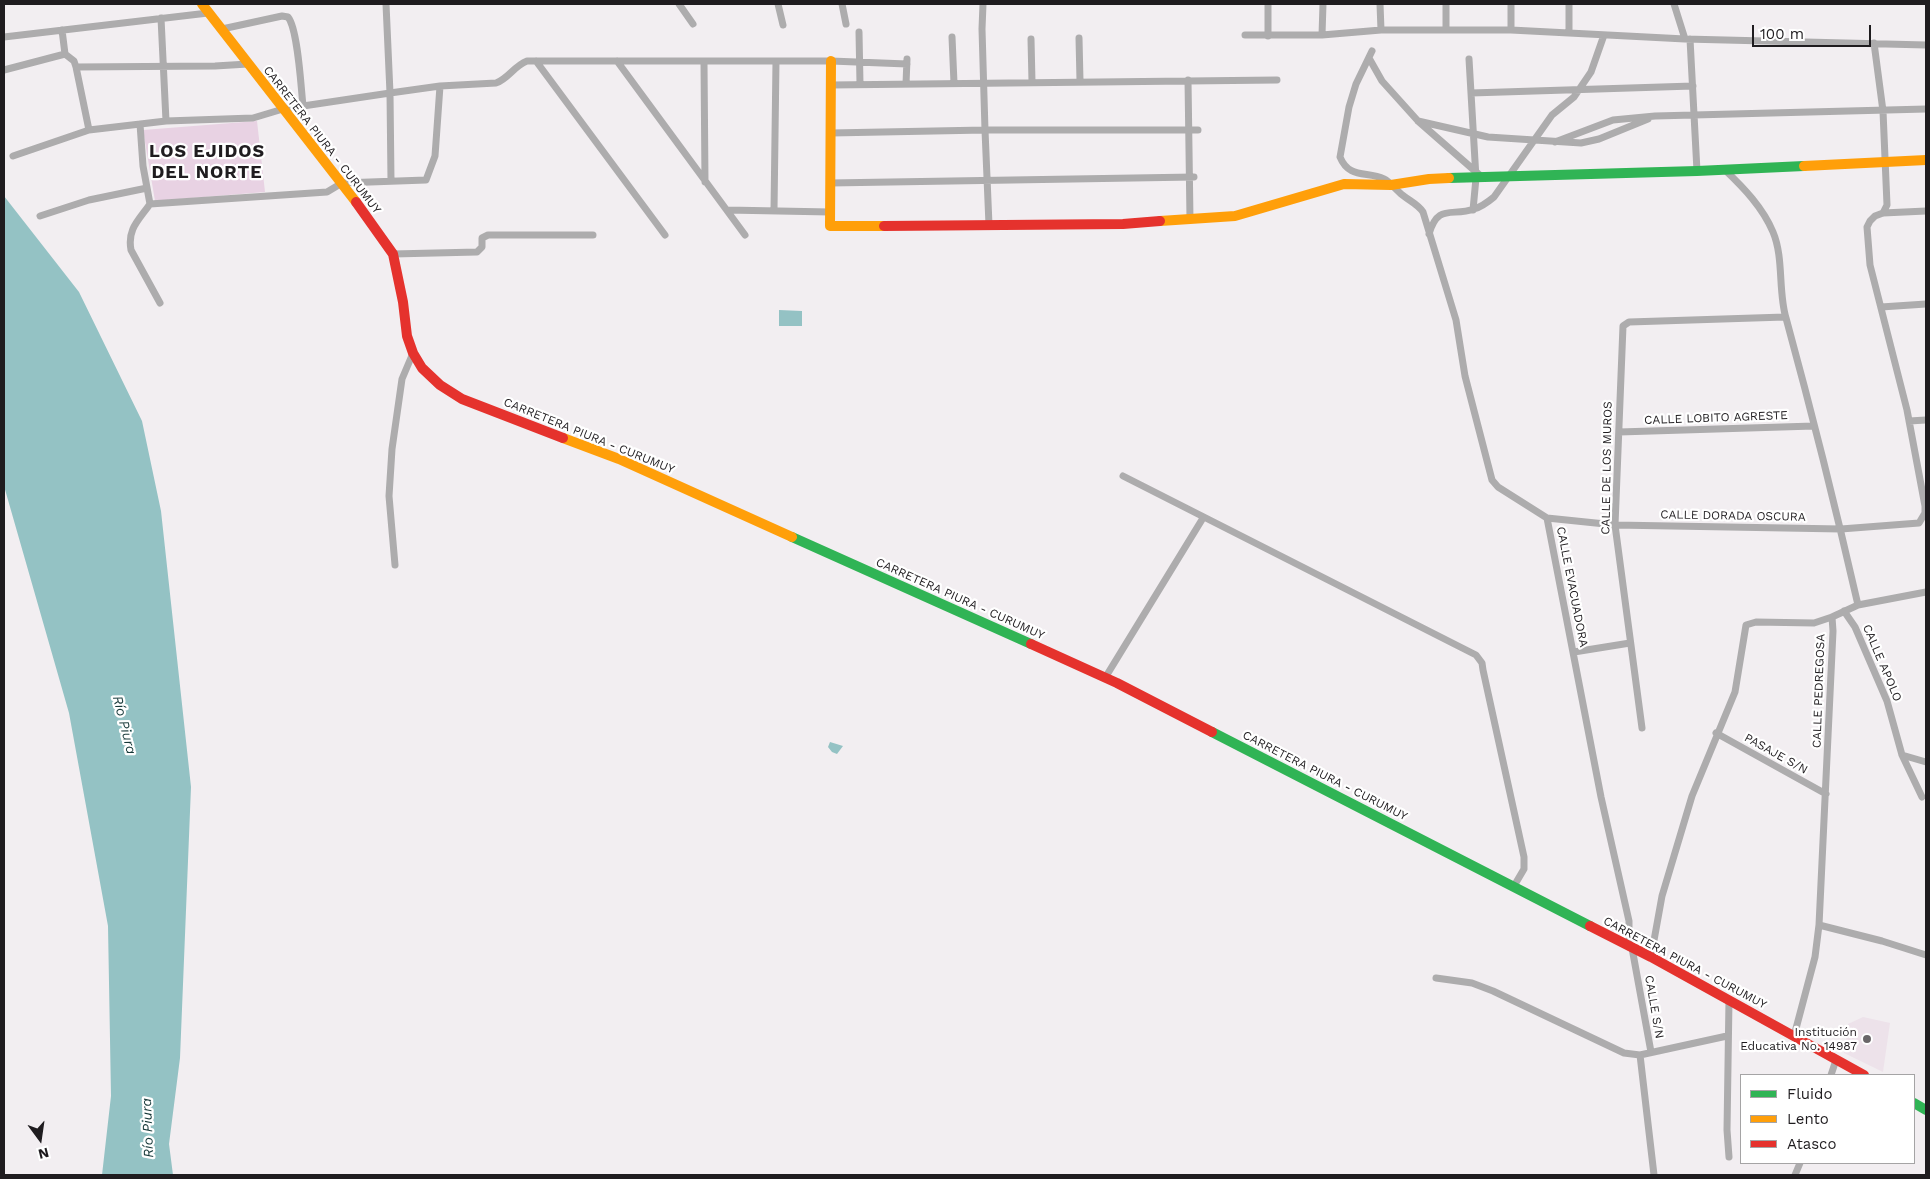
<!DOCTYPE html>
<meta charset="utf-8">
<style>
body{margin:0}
#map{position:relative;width:1930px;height:1179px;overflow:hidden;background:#f2eef1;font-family:"Work Sans",sans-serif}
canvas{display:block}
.frame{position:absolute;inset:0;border:5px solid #1f1c1f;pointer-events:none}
.legend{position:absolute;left:1740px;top:1074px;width:175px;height:90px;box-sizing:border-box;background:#fff;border:1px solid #a5a4a5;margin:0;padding:6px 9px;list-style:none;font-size:15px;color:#1f1c1f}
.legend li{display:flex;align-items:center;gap:10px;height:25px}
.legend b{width:25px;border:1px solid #a5a4a5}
.north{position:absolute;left:15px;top:1114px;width:50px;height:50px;-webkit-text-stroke:4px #fff;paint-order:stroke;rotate:166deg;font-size:14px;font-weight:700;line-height:20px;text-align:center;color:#1f1c1f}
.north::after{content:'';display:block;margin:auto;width:18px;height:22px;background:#1f1c1f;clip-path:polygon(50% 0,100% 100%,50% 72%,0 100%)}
.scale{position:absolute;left:1752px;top:25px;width:119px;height:22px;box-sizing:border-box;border:2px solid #1f1c1f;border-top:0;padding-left:6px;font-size:15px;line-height:18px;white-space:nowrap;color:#1f1c1f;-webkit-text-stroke:4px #fff;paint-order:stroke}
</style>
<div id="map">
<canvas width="1930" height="1179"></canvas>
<div class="frame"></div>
<ul class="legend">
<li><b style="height:6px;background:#30b455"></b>Fluido</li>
<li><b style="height:6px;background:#ff9f0a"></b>Lento</li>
<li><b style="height:6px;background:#e5322d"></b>Atasco</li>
</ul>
<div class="north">N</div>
<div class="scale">100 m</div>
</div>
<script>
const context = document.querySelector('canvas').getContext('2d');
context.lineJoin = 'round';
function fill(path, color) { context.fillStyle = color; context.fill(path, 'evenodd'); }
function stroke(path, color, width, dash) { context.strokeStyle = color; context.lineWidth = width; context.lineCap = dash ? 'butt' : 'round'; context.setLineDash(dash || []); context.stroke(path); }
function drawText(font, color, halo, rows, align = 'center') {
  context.font = font + ' "Work Sans",sans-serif'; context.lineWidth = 4.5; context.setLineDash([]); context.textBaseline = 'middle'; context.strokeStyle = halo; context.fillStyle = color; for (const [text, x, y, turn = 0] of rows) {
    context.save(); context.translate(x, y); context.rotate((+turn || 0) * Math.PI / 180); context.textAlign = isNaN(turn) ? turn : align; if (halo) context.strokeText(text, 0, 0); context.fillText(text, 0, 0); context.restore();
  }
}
fill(new Path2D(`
 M1863,1017L1890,1023L1883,1072L1844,1053L1848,1024Z`), '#ede2ea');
fill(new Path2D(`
 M257,121L265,192L155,201L143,130Z`), '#e8d2e3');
fill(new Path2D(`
 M4,196L79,292L142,421L161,511L191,787L180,1058L169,1144L173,1175H102L111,1096L108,926L69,713L4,486Z
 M779,310L802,311V326H779Z
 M830,742L843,746L837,754L832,752L828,747Z`), '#94c2c4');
stroke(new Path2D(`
 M386,4L390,93L391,181
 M679,4L693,24
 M778,4L783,25
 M842,4L846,24
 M983,4L982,29L985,130H1198
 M1268,4V36
 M1380,4L1381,30
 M1569,4V32
 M1674,4L1685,39
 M161,18L166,121
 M222,29L282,16L288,17C298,29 301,88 303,106
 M1446,29V4
 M62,30L65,54L74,61L76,67L89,130
 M1511,30V4
 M859,32L860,84
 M1245,35H1322L1381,30H1511L1685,39L1926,45
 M1322,35L1323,4
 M4,37L208,13
 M952,37L954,83
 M1079,38L1080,81
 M1031,39L1032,82
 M1690,39L1697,171
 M1874,43L1883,111L1887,205L1883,213
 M1372,51L1356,84L1349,107L1340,157C1349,179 1367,171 1384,179C1390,182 1394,188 1399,192C1407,200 1417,203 1423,212L1456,320L1465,376L1492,480L1498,487L1547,518L1601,797L1629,921V947
 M1369,58L1382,81L1418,121L1483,178
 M1469,59L1476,178L1473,210
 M536,61L665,235
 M617,61L745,235
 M704,62L705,182
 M76,67L215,66L248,64
 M4,70L65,54
 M1188,80L1190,219
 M906,84L907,59
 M831,85L1277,80
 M1471,93L1693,86
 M1418,121L1488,137L1581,143L1599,139L1648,119
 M140,124L143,166L150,204C139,220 127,229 131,250L160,303
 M831,133L985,130L989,225
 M1555,142L1613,120L1655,116L1926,109
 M13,156L89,130L166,121L253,118L283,109L390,93L440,86L496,83C508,79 514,66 527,61H831L907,64
 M1725,170C1744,188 1763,208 1773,232C1784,258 1778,292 1786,318C1812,413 1836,509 1858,605L1832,617L1833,631L1819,925L1815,957L1794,1036
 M830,183L1194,177
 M150,204L327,192L342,183L426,180L435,156L440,86
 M727,210L830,212
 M774,211L776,61
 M40,216L89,200L147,188
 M1429,234C1438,203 1452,217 1474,209C1481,207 1488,202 1494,197L1552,115L1574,97L1591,72L1604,35
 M393,254L477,252L482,247V238L488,235H593
 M1881,307L1926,304
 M1909,421L1926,420
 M1619,432L1814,426
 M1123,476L1476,655L1482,663L1483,670L1524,857V869L1514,886
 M1547,518L1615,525L1841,529L1919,523L1925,513V506L1907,410L1870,265L1867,227L1870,221L1875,216L1883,213L1926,211
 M395,565L389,496L392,449L402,379L413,353
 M1858,605L1926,592
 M1844,611L1855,627L1887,701L1902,755L1926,762
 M1574,652L1630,643
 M1105,678L1203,518
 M1642,728L1615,525L1623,326L1629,322L1785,317
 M1716,733L1826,794
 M1902,755L1922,797
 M1819,925L1882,941L1926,955
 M1632,948L1651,1052
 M1651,957L1662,896L1692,796L1735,692L1746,625L1756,622L1814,623L1832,617
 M1436,978L1472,983L1493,991L1624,1053L1640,1055L1727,1036
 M1729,1000L1727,1130L1729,1157
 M1640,1055L1654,1175
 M1831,1075L1836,1060
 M1795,1175L1800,1163`), '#adacad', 7);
stroke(new Path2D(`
 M1449,178L1697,171L1804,166
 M792,537L1031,644
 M1212,732L1590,926
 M1914,1103L1926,1110`), '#30b455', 10);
stroke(new Path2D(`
 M202,4L356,202
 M831,61L830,226H884
 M1804,166L1926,160
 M1160,221L1235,216L1344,184L1391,185L1429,179L1449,178
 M563,438L619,459L792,537`), '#ff9f0a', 10);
stroke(new Path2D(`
 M356,202L393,254L403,302L407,336L413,353L422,368L440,385L462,399L563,438
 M884,226L1123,224L1160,221
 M1031,644L1117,683L1212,732
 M1590,926L1651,957L1864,1075`), '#e5322d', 10);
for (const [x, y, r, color] of [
 [1867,1039,5,"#696668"]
]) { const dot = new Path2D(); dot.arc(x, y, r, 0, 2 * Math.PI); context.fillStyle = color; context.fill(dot); stroke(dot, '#fff', 2); }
drawText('12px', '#1f1c1f', '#fff', [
 ["CARRETERA PIURA - CURUMUY",322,140,52],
 ["CALLE LOBITO AGRESTE",1716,418,-2],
 ["CARRETERA PIURA - CURUMUY",589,436,22],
 ["CALLE DE LOS MUROS",1607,468,-89],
 ["CALLE DORADA OSCURA",1733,516,1],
 ["CALLE EVACUADORA",1572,587,79],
 ["CARRETERA PIURA - CURUMUY",960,599,24],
 ["CALLE APOLO",1882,663,67],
 ["CALLE PEDREGOSA",1819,691,-88],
 ["PASAJE S/N",1776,754,29],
 ["CARRETERA PIURA - CURUMUY",1325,776,27],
 ["CARRETERA PIURA - CURUMUY",1685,963,28],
 ["CALLE S/N",1654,1007,80]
]);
drawText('12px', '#1f1c1f', '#fff', [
 ["Institución",1857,1032],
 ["Educativa No. 14987",1857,1046]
], 'right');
drawText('italic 14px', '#163838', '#fff', [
 ["Río Piura",124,725,76],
 ["Río Piura",148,1128,-92]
]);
context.letterSpacing = '1px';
drawText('bold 18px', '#1f1c1f', '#fff', [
 ["LOS EJIDOS",207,152],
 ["DEL NORTE",207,173]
]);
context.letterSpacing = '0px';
</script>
